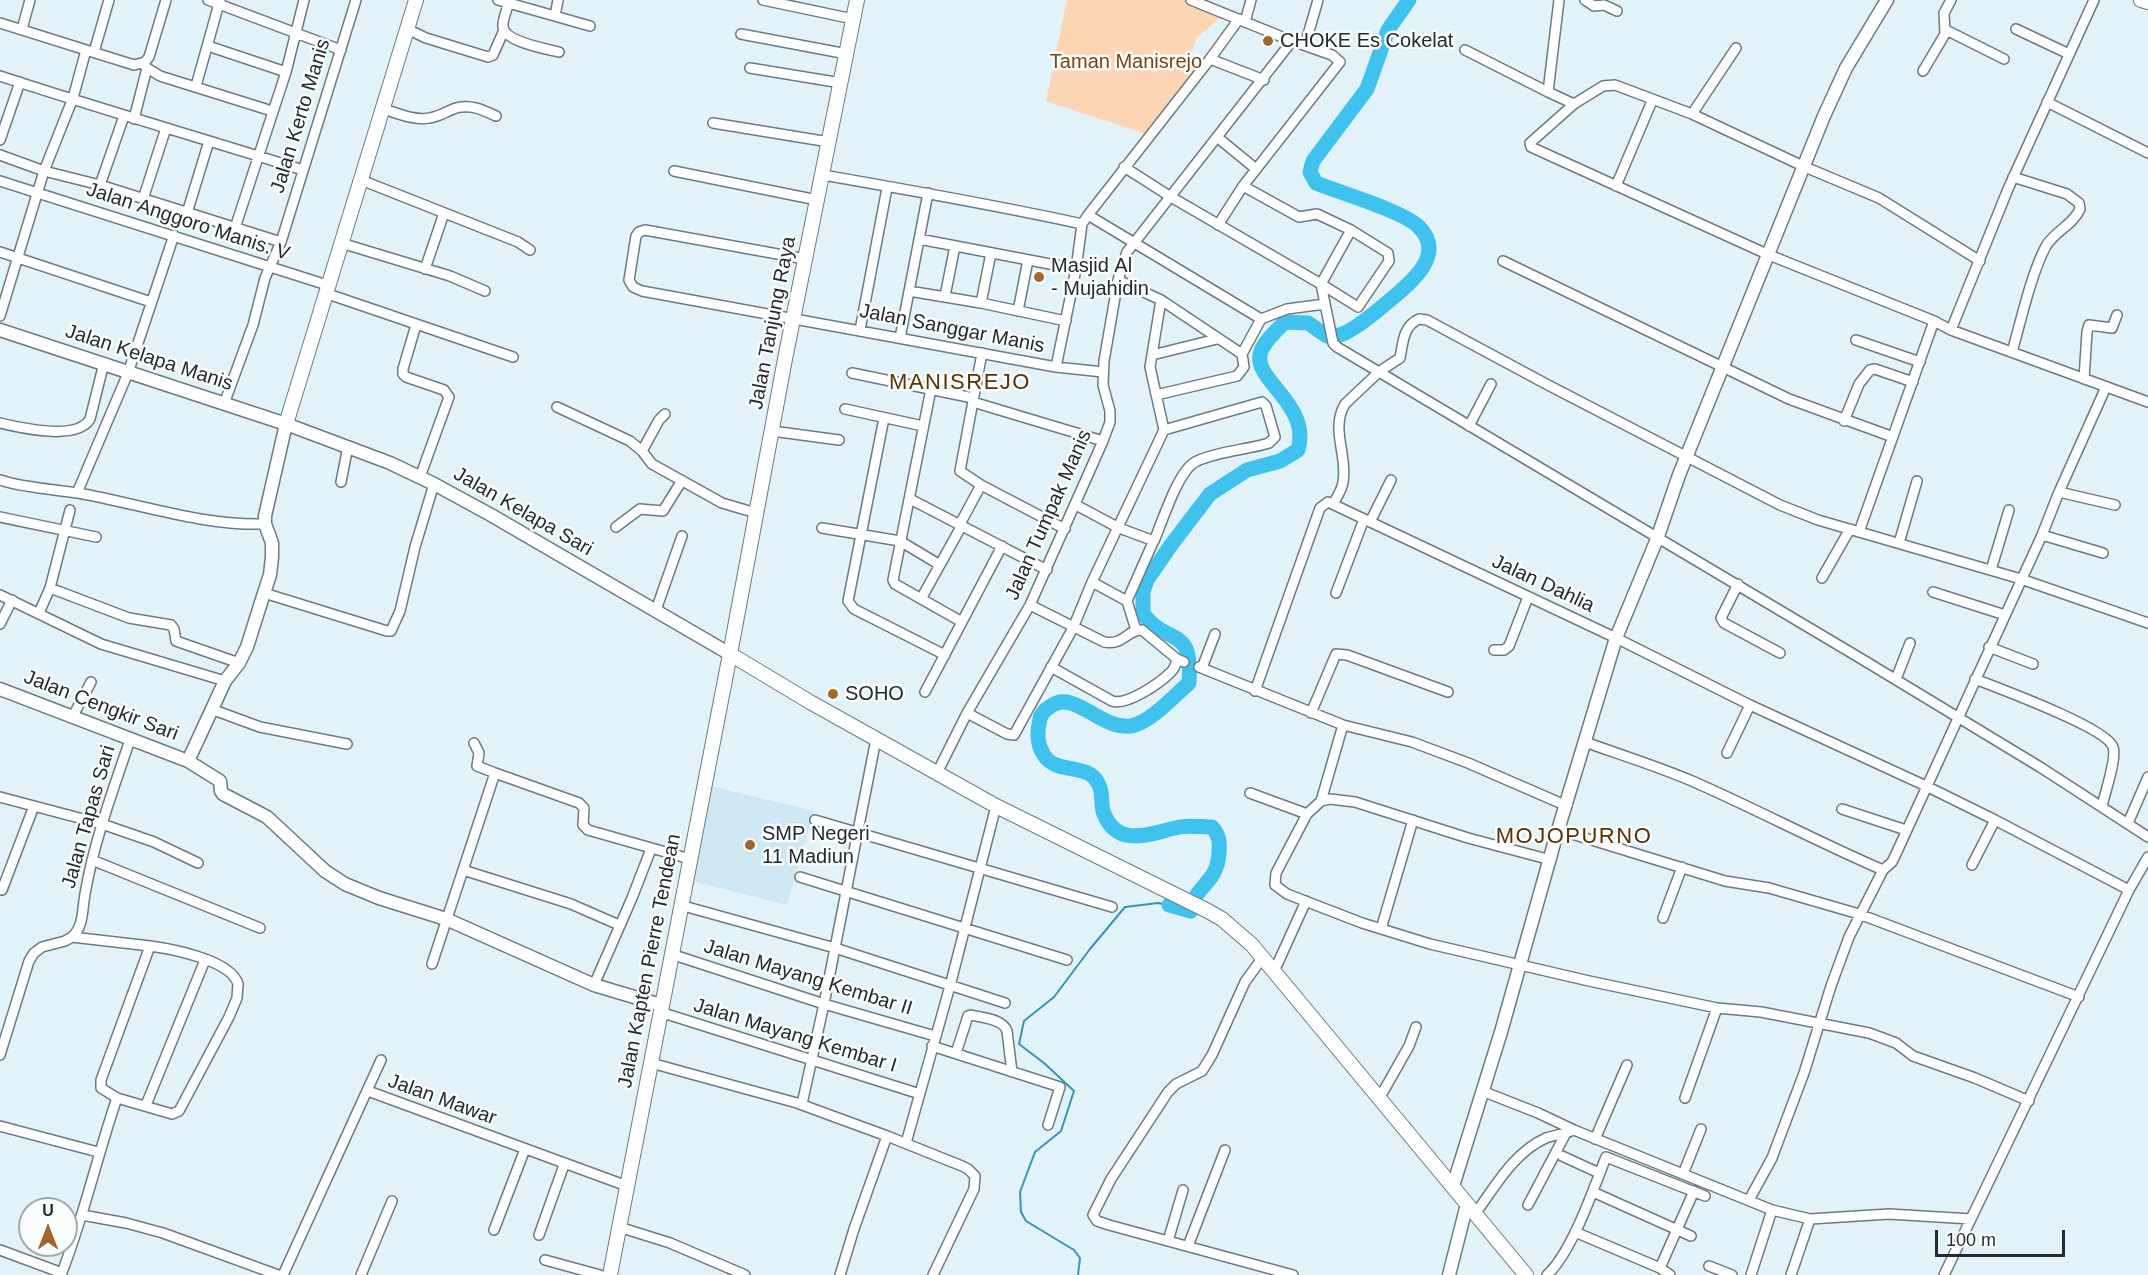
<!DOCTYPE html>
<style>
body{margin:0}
#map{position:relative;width:2148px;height:1275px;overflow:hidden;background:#e1f2f9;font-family:Arial,sans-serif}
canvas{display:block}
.north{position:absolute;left:18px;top:1197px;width:60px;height:60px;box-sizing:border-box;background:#f9fdfe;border:2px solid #a4a9aa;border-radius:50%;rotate:0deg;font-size:16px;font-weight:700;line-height:24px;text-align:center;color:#242a2d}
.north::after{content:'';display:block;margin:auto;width:21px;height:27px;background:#a3662a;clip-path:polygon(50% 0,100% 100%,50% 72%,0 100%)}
.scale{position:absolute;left:1935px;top:1230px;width:130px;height:27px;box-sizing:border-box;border:3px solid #242a2d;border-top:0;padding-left:8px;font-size:18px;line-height:21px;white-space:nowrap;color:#242a2d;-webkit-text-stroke:4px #f9fdfe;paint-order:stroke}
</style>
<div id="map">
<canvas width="2148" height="1275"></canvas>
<div class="north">U</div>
<div class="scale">100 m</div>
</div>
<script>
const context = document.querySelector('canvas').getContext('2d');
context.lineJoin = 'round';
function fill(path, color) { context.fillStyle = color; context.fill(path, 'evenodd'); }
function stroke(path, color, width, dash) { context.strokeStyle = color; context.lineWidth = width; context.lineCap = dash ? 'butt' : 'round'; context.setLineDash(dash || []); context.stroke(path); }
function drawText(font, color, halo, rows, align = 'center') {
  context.font = font + ' Arial,sans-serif'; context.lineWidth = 5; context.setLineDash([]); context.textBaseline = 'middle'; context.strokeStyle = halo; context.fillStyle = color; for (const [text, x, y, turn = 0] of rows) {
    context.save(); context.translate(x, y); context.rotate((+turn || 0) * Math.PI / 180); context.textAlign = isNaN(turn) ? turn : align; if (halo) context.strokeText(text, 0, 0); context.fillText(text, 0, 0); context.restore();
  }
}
fill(new Path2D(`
 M710,786L814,811L787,905L689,880Z`), '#cfe7f2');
fill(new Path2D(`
 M1067,0H1186L1223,15L1196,39L1188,64L1199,70L1146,134L1046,101Z`), '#fcd5b5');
stroke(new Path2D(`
 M1078,1275L1080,1258L1074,1250L1026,1221L1021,1212L1020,1192L1035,1152L1061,1131L1074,1091L1044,1063L1019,1044L1024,1021L1054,997L1090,949L1125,907L1158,903L1169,905`), '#3894b4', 2);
stroke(new Path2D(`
 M1169,905L1191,911C1194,885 1217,885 1219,853C1220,842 1219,835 1212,827C1202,827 1190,825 1180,827C1153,832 1119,850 1104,814C1100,805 1104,793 1098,783C1087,762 1056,775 1044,755C1037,745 1037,731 1040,719C1041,713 1046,709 1051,706C1074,689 1101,730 1131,726C1150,723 1174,696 1189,683C1193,624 1169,647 1143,614V592L1147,580L1171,545L1210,494L1247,470L1280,461L1298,450C1311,405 1255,381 1260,355C1262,343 1276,331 1285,322L1308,323L1327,336C1333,336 1340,336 1345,333C1361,325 1376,312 1390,300C1411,283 1447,254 1418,226C1402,211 1338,192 1316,183L1310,172L1313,161L1367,89L1388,30L1409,0`), '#40c2ee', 15);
const minor = new Path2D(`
 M208,0L341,50
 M498,0L590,26
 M763,0L853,19
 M1191,0L1292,41L1332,55L1340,62L1243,186L1218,225
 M1559,0L1548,92L1574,104L1603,86L1615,85L1692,114L1805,167L1879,198L1980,261
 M1585,0L1594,6L1604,5L1617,11
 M2094,0L2008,189L1951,330L2148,402
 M508,4C507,11 502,20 503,27C505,42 547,49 559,52
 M555,16L558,0
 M1245,22L1251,0
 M0,23L134,65L145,62L149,57L166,0
 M22,29L30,0
 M407,29L426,38L488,57L493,55L504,30
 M2016,29L2069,54
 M1946,30L2004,59
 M741,34L847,54
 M1305,45L1318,0
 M208,46L286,72
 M1465,50L1548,92
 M94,52L109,0
 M1210,59L1239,19
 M147,68L160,76L272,111
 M750,68L841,83
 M1923,71L1945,34L1944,13L1951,0
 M0,76C100,109 202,138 303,170
 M196,86L220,0
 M2047,102L2148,153
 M1574,104L1530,143L1531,147L1769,255L1934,321L1951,330
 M383,109C397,113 415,121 429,118C439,117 447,111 456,108C471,104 483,110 496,116
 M1692,114L1736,48
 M134,119L147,68L144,65
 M713,123L829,142
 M1217,137L1256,169
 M0,140L20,82
 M0,155L44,171L100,185L281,242
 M1124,167L1171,197L1321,284L1333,343L1337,347L1860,658L2040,767L2148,837
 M674,171L817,200
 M823,175C909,190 996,205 1082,224
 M361,180L518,242L530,250
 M0,181L327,285
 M100,185L124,116
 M1243,186L1299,217L1317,214L1351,230L1388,253L1389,261L1358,307L1321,284L1351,230
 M1616,186L1652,101
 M143,199L166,128
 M187,213L209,141
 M1088,215L1261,319
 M235,228L286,72L304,0
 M919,239L1076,269
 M341,243L450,276L485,291
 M0,252L151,302
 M805,259L645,230L639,232L636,236L629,280L633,287L642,291L1056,367L1103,372
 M1503,261L1789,399L1893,437
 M425,269L444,213
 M1118,280L1161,300L1242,354
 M909,291L981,303L1066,321
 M325,293L513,357
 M945,296L955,246
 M981,303L991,253
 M1018,311L1028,260
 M0,316L44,171L73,98L86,50
 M416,325L403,369V374L406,377L444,390L449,397L420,477
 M860,330L887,188
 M900,338L928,193
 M1856,340L1920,362
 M2012,352C2021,321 2031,274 2046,246C2055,231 2073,225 2080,209L2079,203L2067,194L2013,177
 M982,353L960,471L981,485L1065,529
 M1152,355L1217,339
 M1056,367L1076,269L1082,224L1088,215L1210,59L1264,80
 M852,373L973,398
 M2084,379L2087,332L2089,325L2112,328L2117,315
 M931,389L893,580L895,584L962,622
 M1156,395L1237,376L1244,367L1242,354L1261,319L1287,309L1325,304
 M973,402L1103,441
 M224,404L253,325L265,278L281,242L356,0
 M557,407L630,441L642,451L652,464L722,503L756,513
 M845,409L923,426
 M884,418L848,601L854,609L945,655
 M1844,421L1859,384L1870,370L1875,369L1913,382
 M0,423C21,428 77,441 90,419L104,363
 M1469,426L1491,384
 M772,431L839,440
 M642,451L659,420L665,414
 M0,480C25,488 52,489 78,493C140,504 202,526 265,524
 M341,482L348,446
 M2059,492L2115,505
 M77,493L128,373L174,235
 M910,499L1047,570
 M1333,504C1337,497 1342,490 1343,482C1348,456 1330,429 1345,404L1380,371L1400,358C1403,343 1403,326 1419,319L1427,320L1548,385L1780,505L1818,520L2021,579L2148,623
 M1076,505L1119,528L1154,541C1162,523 1178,469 1197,461C1219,451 1246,450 1269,443L1275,437L1266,406L1262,402L1164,430
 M0,517L96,537
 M1370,522L1391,480
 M960,524L981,485
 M616,527L640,509L663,511L681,482
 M822,528L900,541L940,565
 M1859,532L1934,321
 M2042,535L2103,553
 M1899,543L1917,481
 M1991,570L2009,510
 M1822,578L1850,529
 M1092,582L1127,601
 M1738,584L1721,618L1724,623L1780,653
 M50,588L129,618L171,625L174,629L176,641L239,663
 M1933,592L2005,615
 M264,593L387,631H391L400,611L415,547L434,484
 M1336,593L1364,519
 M0,595L101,644L225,681
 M921,599L962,525
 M1030,605L1104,642C1123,646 1128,629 1142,630L1177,659L1184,662
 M656,610L682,536
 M39,613L50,588L70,510
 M0,624L12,600
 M1136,630L1127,601L1154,540
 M1989,647L2033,664
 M1494,650H1504L1509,646L1528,597
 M1051,667L1112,701C1127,706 1160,683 1171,672C1175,668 1176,664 1177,659
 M1199,667L1343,725L1412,742L1468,763L1567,806
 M1202,668L1215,634
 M1896,679L1910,643
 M1975,679C1998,688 2107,728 2113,747C2117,758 2105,793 2102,806
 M1255,691L1320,508L1328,502L1616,638L1750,705L1926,786L1995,820L2129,890
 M925,692L1002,546
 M211,709L260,727L347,744
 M967,713L1007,734L1014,735L1073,628L1092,582L1164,430L1150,367L1161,300
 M1311,713L1336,654L1347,655L1448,692
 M73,716L91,682
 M1585,742C1621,755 1657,766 1692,781C1756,809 1818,842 1883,870
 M474,743L479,753L477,766L495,773
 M1727,753L1750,705
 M937,773L967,713L1030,605L1103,441L1110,422V411L1103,385L1104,361L1118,280L1127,252L1292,41
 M1250,793L1307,814
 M0,797L102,824L154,842L198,863
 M1321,801L1343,725
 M1842,809L1906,830
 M815,820L1112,907
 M2128,823L2148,777
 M1559,830L1725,881L1769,888L1859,914L2079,997
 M92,860L260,928
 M1551,860L1468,838L1355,802L1330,799L1321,801L1307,814L1276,873L1275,885L1287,894L1362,923L1430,944L1589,981L1717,1008L1761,1012L1869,1033L1896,1043L1913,1056L1975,1078L2029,1101
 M1972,865L1995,820
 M463,870L571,904L619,925
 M800,877L1067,960
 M2,890L34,806
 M680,905L835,948L1005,1003
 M1663,918L1682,867
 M1381,929L1413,820
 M72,937C84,926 82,910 85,894C94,841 113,790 130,740
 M671,954L824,1004L935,1036
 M1263,957L1245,982L1212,1055L1202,1071L1176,1084L1168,1092L1111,1179L1093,1215L1097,1221L1109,1225L1293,1275
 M432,964L495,773L579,803L584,808L583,825L588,830L690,859
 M1277,965L1306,901
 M594,985L632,898L651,849
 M660,1012L920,1094
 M932,1046L1060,1087L1048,1125
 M956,1053L968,1016L971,1015C983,1018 1003,1019 1007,1031L1012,1072
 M0,1055L29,961L34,953L42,947L65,941L72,937L150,946
 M651,1063L797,1103L887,1136
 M368,1091L627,1186
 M1482,1091L1538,1113L1574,1130L1772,1210L1810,1219L1889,1214L1971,1219
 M1685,1098L1717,1008
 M1379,1099L1409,1046L1416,1027
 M802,1104L824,1004L876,739
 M146,1105L205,960
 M0,1126L98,1152
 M1595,1139L1627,1065
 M906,1143L950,986L996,806
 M1562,1156L1599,1173
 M1683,1174L1701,1129
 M1593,1192L1691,1236
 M1749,1200L1772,1158L1804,1073L1831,986L1849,937L1883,870L1892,862L1895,856L2042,535L2059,492L2106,387
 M1528,1205L1566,1133
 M1475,1214C1495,1187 1514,1152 1546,1138C1555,1135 1565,1134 1574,1130
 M82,1215L126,1223L163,1233L278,1275
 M619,1227L670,1243L745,1275
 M494,1230L525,1149
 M1575,1232L1660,1268L1670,1275
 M539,1235L564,1165
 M1168,1241L1183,1190
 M1188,1246L1225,1150
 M0,1250L62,1273
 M545,1260L600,1275
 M1709,1266L1732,1275
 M1660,1268L1694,1191
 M61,1275C84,1217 97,1156 117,1098L101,1088V1080L150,946C172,949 231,960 238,984L237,998L229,1017L179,1111L172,1114L117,1098
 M283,1275L381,1060
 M361,1275L392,1201
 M840,1275L854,1229L887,1136L962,1166L968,1169L975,1176L974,1189L933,1275
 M1547,1275C1572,1252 1593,1190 1606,1157L1705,1196
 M1751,1275L1772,1210
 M1791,1275L1810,1219
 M1944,1275L2129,890L2148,857`);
const tertiary = new Path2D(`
 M0,330L286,424L390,463L434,484L491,515L730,654
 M0,689L188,761L220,781L221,791L223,794L267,817L325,871L345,884L379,898L446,919L594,985L661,1005
 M188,761L225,681L239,663L247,647L264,593L270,575L272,557V543L265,524V516L286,424
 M1453,1186L1501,1032L1555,840L1616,638L1657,539L1679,475L1824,116L1846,68L1887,0
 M1449,1275L1467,1204`);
const secondary = new Path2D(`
 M2141,0L2148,2
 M286,424L416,0
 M730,654L810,702L996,806L1208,911L1222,919L1252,945L1526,1275
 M610,1275L730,654L785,359L857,0`);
stroke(minor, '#6c7b81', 12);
stroke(tertiary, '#6c7b81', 15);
stroke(secondary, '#6c7b81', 16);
stroke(minor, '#fff', 9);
stroke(tertiary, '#fff', 12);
stroke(secondary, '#fff', 14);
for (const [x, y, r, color] of [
 [1268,41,6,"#a3662a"],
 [1039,277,6,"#a3662a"],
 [833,694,6,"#a3662a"],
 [750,845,6,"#a3662a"]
]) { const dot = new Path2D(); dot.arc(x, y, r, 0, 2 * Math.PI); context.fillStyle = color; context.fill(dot); stroke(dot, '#f9fdfe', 2); }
drawText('20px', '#242a2d', '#f9fdfe', [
 ["CHOKE Es Cokelat",1280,41],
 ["Masjid Al",1051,266],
 ["- Mujahidin",1051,289],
 ["SOHO",845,694],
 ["SMP Negeri",762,834],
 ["11 Madiun",762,857]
], 'left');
drawText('20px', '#774510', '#f9fdfe', [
 ["Taman Manisrejo",1126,62]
]);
drawText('20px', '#242a2d', '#f9fdfe', [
 ["Jalan Kerto Manis",301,116,-73],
 ["Jalan Anggoro Manis. V",188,222,18],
 ["Jalan Tanjung Raya",773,323,-79],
 ["Jalan Sanggar Manis",952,329,11],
 ["Jalan Kelapa Manis",149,358,18],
 ["Jalan Kelapa Sari",523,512,30],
 ["Jalan Tumpak Manis",1049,515,-66],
 ["Jalan Dahlia",1543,584,25],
 ["Jalan Cengkir Sari",101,706,21],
 ["Jalan Tapas Sari",89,817,-74],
 ["Jalan Kapten Pierre Tendean",650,961,-79],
 ["Jalan Mayang Kembar II",808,978,17],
 ["Jalan Mayang Kembar I",795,1036,17],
 ["Jalan Mawar",442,1100,20]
]);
context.letterSpacing = '1.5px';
drawText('22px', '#5a3104', '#f9fdfe', [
 ["MANISREJO",960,383],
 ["MOJOPURNO",1574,837]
]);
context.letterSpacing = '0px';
</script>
